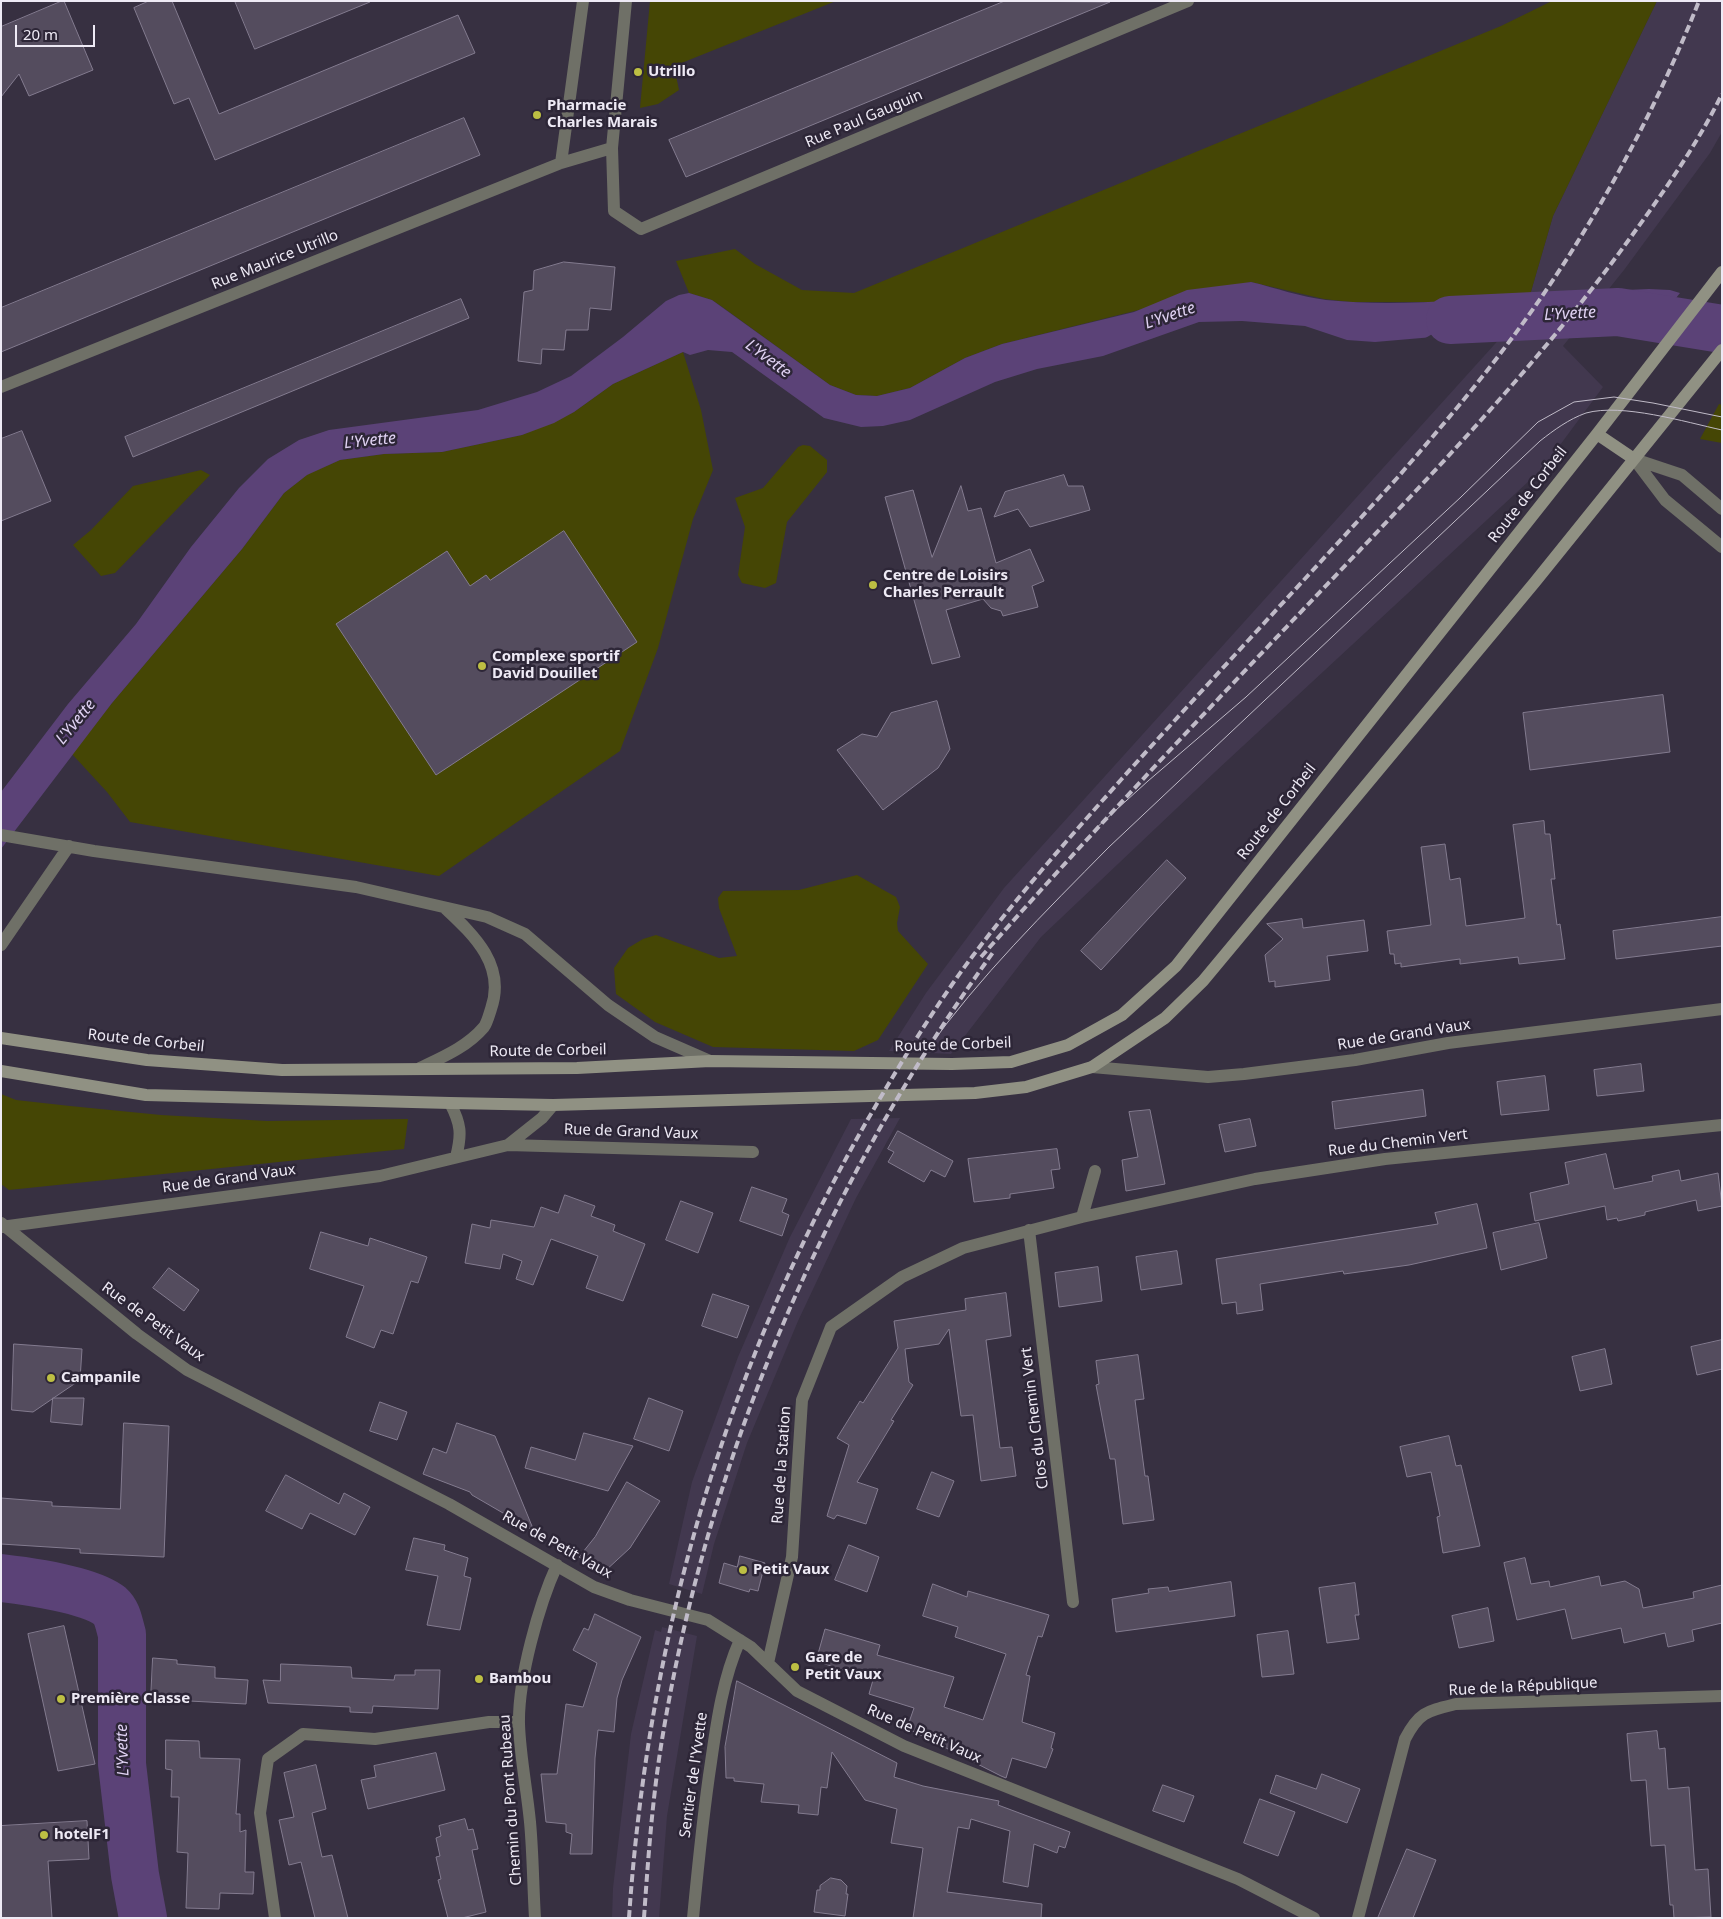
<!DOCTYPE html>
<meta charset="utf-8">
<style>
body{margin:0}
#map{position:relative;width:1723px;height:1919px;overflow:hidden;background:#373041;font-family:"Noto Sans",sans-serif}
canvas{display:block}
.frame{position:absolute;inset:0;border:2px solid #eeeaf5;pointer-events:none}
.scale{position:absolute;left:15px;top:25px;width:80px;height:22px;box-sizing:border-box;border:2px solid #eeeaf5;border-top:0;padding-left:6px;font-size:15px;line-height:18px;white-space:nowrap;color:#eeeaf5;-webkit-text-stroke:4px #2d2637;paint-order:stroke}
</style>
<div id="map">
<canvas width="1723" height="1919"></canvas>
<div class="frame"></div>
<div class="scale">20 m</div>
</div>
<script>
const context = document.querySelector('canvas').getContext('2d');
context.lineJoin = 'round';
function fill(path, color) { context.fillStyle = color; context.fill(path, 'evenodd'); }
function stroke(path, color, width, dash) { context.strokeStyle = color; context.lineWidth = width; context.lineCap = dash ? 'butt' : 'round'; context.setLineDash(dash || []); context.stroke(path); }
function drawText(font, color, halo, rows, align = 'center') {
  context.font = font + ' "Noto Sans",sans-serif'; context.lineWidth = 5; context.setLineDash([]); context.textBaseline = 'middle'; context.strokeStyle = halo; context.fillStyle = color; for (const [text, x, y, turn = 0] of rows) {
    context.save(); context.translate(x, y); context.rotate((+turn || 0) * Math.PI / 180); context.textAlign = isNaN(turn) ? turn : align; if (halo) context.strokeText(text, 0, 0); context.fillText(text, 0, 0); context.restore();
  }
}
fill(new Path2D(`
 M1657,1H1722V132L1710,153L1624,270L1563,346L1603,387L1543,468L1216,771L1041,937L951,1054L889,1051L926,993L1004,888L1503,335L1530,295L1553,216Z
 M900,1118L856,1198L798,1321L747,1443L714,1544L702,1594L669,1584L692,1482L738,1357L790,1237L851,1119Z
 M662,1627L697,1636L667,1816L659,1918H612L613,1888L631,1734L655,1630L661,1632Z`), '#42384f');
fill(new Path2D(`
 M650,1H836L674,66L679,90L658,104L640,108Z
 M1552,1H1657L1553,216L1530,295L1435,302H1351L1324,299L1251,282L1002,344L965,358L910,388L877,396L856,395L830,385L721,306L712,300L689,293L676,261L735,249L755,264L802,290L854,293L1501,26Z
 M683,352L701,410L713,470L693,519L658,648L620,751L439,876L130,822L107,792L72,754L112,703L242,549L284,493L308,474L340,460L384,454L442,452L522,435L574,412L613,384Z
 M1719,404L1722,405V443L1700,439Z
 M803,445L810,446L827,460V472L787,522L776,583L765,588L742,583L738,575L745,527L735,498L763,488L798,447Z
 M201,470L210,475L115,573L101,576L73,545L91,530L133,486Z
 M857,875L896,897L900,907L897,923L898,931L928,964L878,1040L854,1051L713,1047L655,1022L616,994L614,968L628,948L643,939L656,935L719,958L737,956L719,908L718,898L723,891L799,890Z
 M1,1094L16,1100L70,1106L161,1115L267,1121L408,1119L404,1149L9,1190L1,1184Z`), '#454605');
fill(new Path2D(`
 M1251,282C1276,288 1301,297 1326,300C1394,307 1463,300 1530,295L1503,331L1375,342L1347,340L1305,326L1242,321L1199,322L1103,356L1037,369L995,382L910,420L883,426L861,427L824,418L732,352L708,350L690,355L683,352L613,384L574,412L554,423L522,435L442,452L384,454L340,460L307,475L284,493L242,549L112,703L1,849V792L68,704L136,624L191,547L239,488L268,459L299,440L329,430L478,410L537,392L571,376L623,337L666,301L679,295L689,293L712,300L830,385L856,395L877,396L910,388L965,358L1002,344L1134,312L1187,290Z
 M1649,289L1670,290L1680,293L1652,328L1631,324L1578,327L1603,291Z`), '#5b4277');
fill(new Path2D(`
 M1628,319V327L1578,330L1575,328L1578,322Z
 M1511,325L1504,334L1422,340L1441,329Z`), '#373041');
stroke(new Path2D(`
 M1450,320L1618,312L1722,329
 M1,1578C27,1581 90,1590 110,1606C118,1613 119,1625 122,1634V1764L135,1875L143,1918`), '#5b4277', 48);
const building = new Path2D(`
 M62,1H64L93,70L29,96L19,74L1,97V27Z
 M149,1H172L219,114L458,15L475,53L215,160L189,98L174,104L134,8Z
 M235,1H370V2L255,49Z
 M1005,1L1110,2L686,177L669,140Z
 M464,118L480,155L1,352V308Z
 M564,262L615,267L611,310L590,308L588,330H566L564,350L542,349L541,364L518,361L524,292L533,290L534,271Z
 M461,299L469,318L133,457L125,437Z
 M22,431L51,501L1,521V439Z
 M1064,475L1068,486H1083L1090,510L1030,527L1018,509L994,517L1005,492Z
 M961,486L968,511L981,508L996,563L1030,549L1044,581L1032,586L1038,607L1003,616L1001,611L991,608L983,599L946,610L960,657L932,664L885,497L913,490L932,557Z
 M564,531L637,642L436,775L336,624L447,551L470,586L486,575L490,580Z
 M1663,695L1670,752L1530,770L1523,713Z
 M937,701L950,749L938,768L883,810L837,750L862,734L877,737L891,713Z
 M1544,821L1545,834H1550L1555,879H1551L1557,925L1560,924L1565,959L1519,964L1518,957L1460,964V959L1401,967V963L1395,964L1394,954H1390L1387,931L1431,925L1421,847L1445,844L1450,880L1460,878L1466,926L1525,918L1513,825Z
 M1167,860L1186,878L1101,970L1081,951Z
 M1722,917V946L1616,959L1613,931Z
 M1302,919L1303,928L1364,920L1368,951L1327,956L1330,980L1275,987V981L1269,982L1265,955L1283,939L1267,924Z
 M1641,1064L1644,1091L1597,1096L1594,1070Z
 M1545,1076L1549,1110L1501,1115L1497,1082Z
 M1423,1090L1426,1116L1335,1129L1332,1102Z
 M1150,1110L1165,1184L1126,1191L1122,1160L1138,1157L1129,1112Z
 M1250,1119L1256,1146L1225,1152L1219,1125Z
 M898,1131L953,1161L945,1177L931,1170L924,1182L888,1162L894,1152L888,1149Z
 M1057,1149L1060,1169L1051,1170L1054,1188L1010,1194V1198L974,1202L968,1159Z
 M1606,1154L1614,1189L1653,1181L1652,1176L1679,1170L1681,1181L1718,1173L1722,1206L1698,1211L1696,1200L1645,1212V1215L1618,1221L1617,1218L1607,1220L1605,1206L1535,1221L1530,1193L1569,1184L1565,1163Z
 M752,1187L787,1199L782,1212L789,1215L782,1236L740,1221Z
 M565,1195L595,1206L591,1216L615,1225L613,1231L645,1244L623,1301L586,1288L598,1256L551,1239L533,1285L516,1279L522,1261L503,1254L500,1269L465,1263L472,1224L490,1228L491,1220L534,1227L541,1207L558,1213Z
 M681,1201L713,1213L698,1253L666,1240Z
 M1477,1204L1487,1248L1409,1265L1344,1274L1343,1271L1260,1284L1263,1310L1237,1314L1236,1302L1222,1304L1216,1259L1438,1224L1435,1213Z
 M1539,1223L1547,1258L1501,1270L1493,1233Z
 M321,1232L368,1246L370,1238L427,1257L418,1283L411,1281L393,1334L381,1330L374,1348L346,1337L364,1286L310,1269Z
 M1177,1251L1182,1284L1141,1290L1136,1257Z
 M1098,1267L1102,1301L1059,1307L1055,1273Z
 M169,1268L199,1290L184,1311L153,1288Z
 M1006,1293L1011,1336L986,1340L1000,1448L1012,1447L1016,1476L981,1481L973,1415L961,1416L949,1329L939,1344L905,1349L909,1382L913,1385L891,1420L894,1421L857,1482L878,1489L866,1524L837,1515L834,1519L827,1516L849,1445L837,1438L860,1401L863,1403L898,1348L894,1321L966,1310L965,1299Z
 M713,1294L749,1306L737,1338L702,1326Z
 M1722,1340V1369L1697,1375L1691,1347Z
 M14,1344L82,1349L80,1380L33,1412L12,1410Z
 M1605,1349L1612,1384L1580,1391L1572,1357Z
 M1138,1355L1144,1399L1135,1400L1145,1476H1148L1154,1520L1123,1524L1115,1459H1110L1096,1385L1099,1384L1096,1361Z
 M53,1398H84L82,1425L51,1422Z
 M649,1398L683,1411L669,1451L634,1439Z
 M380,1402L407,1412L397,1440L370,1431Z
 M124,1423L169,1426L164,1557L80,1553V1549L1,1544V1498L52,1502V1506L120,1509Z
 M457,1423L495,1436L534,1531L472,1495L470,1492L423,1474L433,1448L446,1453Z
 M584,1433L633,1446L608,1491L525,1468L531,1447L575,1460Z
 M1449,1436L1456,1466L1461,1465L1480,1546L1443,1553L1437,1517L1440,1516L1431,1472L1407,1477L1400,1447Z
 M932,1472L954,1481L939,1517L917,1509Z
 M286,1475L339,1504L344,1493L370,1507L355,1535L310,1513L302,1529L266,1511Z
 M627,1482L660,1501L630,1548L604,1572L579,1557L595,1537Z
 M414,1538L445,1545L444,1550L468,1558L464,1576L471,1578L460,1630L427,1625L438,1576L406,1570Z
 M849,1545L879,1557L867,1592L835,1580Z
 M740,1556L765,1563L758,1591L750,1589L749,1592L719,1583L724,1563L737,1567Z
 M1525,1558L1531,1584L1549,1581L1550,1587L1599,1576L1601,1586L1625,1581L1639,1589L1643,1608L1694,1598L1693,1592L1722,1585V1623L1692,1630L1694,1641L1668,1647L1665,1633L1624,1643L1621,1628L1572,1639L1565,1609L1517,1620L1504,1563Z
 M1231,1582L1235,1616L1116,1632L1112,1599L1149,1593L1148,1589L1168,1587L1169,1591Z
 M1355,1583L1359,1615H1355L1359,1639L1327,1643L1319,1588Z
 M933,1584L967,1597L968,1591L1049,1615L1042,1637L1038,1636L1026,1675L1030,1676L1022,1722L1055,1733L1051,1748L1053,1749L1046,1768L1012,1758L1006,1778L1001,1776L907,1728L914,1708L869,1694L873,1680L816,1661L825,1629L880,1645L877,1655L954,1677L944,1707L983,1720L1006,1654L955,1637L958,1627L923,1616Z
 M1488,1608L1494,1641L1459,1648L1452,1616Z
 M595,1614L641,1637L622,1680L617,1698L614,1732L598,1730L595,1758L592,1854H570L572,1834L566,1832V1824L546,1822L541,1774H557L566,1704L583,1707L597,1663L573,1650L584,1628L588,1630Z
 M64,1626L95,1764L58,1771L28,1634Z
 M1288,1631L1294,1674L1262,1677L1257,1635Z
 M153,1658L177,1660V1664L215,1667V1678L248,1680L246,1704L151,1699Z
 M281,1664L351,1667L352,1678L394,1680L395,1675H415V1670H440L438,1709L373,1706L372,1713L350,1712V1707L268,1703L263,1680L280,1681Z
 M737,1681L897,1763L894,1777L923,1786L999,1801L998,1805L1070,1832L1065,1848L1059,1846L1057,1853L1034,1844L1028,1887L1003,1882L1010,1831L971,1819L969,1829L958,1827L947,1892L1042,1904L1041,1918H913L923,1848L891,1843L897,1809L865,1800L832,1752L827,1788L821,1787L818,1815L798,1813L799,1805L761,1802L764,1784L734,1781V1778H726L725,1747Z
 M1657,1731L1659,1749L1665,1748L1668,1789L1689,1787L1695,1870L1708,1869L1711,1917L1674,1918L1673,1905H1670L1665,1845L1651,1846L1646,1780L1631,1781L1627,1734Z
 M166,1740L199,1741L200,1758L240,1759L236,1814H240V1832L246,1830L245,1872H254L253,1894L220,1893L219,1909L186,1908L188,1853L177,1852L179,1797H171L172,1770L166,1769Z
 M436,1753L445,1790L368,1809L361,1780L376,1777L374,1766Z
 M316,1765L326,1809L312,1813L322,1857L332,1855L348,1918H315L301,1862L289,1865L279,1820L294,1817L284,1773Z
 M1322,1774L1360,1789L1347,1823L1270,1793L1276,1775L1316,1789Z
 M1163,1785L1194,1796L1184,1822L1153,1811Z
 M1260,1799L1295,1812L1278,1856L1244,1843Z
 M465,1819L468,1830L473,1829L478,1849L472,1850L486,1912L462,1918H448L438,1880L441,1879L436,1857L440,1856L436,1838L441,1836L439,1826Z
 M87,1821L89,1859L48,1861L52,1918H1V1826Z
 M1407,1849L1436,1860L1413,1918H1378Z
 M831,1878L841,1880L847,1886L846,1894H848L845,1916L814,1912L817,1890H820V1886Z`);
fill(building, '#544c5e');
stroke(building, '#837b8f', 1);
stroke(new Path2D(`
 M626,1L612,148L614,211L641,229L1188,1
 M561,163L583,1
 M1,387L561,163L612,148
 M1634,459L1665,500L1722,547
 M1634,459L1682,475L1722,509
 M1,835L94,851L356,887L487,917L525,934L608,1005L655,1037L710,1061
 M1,945L69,846
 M1092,1067L1208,1077L1244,1074L1355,1060L1448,1043L1722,1009
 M420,1068C443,1057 467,1047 484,1027C487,1023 489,1015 491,1009C506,966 475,936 446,909
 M450,1103C461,1124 462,1134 456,1157
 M508,1145L542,1118L553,1105
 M1082,1217L1095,1171
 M1,1223L137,1334L187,1370L449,1504L594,1587L630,1600L708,1620L751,1647L797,1691L904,1746L1238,1879L1314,1918
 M1,1227L380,1176L508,1145L753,1152
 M1029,1230L1073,1602
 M768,1663L792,1557L802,1400L831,1327L902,1277L963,1248L1082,1217L1255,1179L1385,1159L1722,1125
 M275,1918L260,1813L268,1759L303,1734L375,1739L489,1722H519
 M535,1918C533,1886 533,1854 530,1822C527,1790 520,1756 519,1724C518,1679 539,1604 557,1565
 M693,1918C698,1866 703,1814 711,1762C717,1720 723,1678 740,1640
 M1358,1918L1405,1739C1419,1712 1427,1711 1456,1704L1722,1696`), '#6f7067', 12);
stroke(new Path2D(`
 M1597,434L1634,459
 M1,1038L147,1060L282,1070L577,1068L710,1061L952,1064L1011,1062L1068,1045L1122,1015L1176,966L1597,434L1722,272
 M1,1071L146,1095L450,1103L553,1105L975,1093L1026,1087L1092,1067L1165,1018L1203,981L1535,582L1722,350`), '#909183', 12);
stroke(new Path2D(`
 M1094,830L1148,781L1246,697L1461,497L1538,422L1574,402L1614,397L1653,403L1722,417
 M927,1050C980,976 1045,912 1109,847L1540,441C1554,430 1569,419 1586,413C1622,403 1685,422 1722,430`), '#c0bbc8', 1);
stroke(new Path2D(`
 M981,957C1104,818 1232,684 1360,550C1456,449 1551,348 1633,234C1665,190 1698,143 1722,94
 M629,1918C648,1638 723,1378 860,1133C892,1077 925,1022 963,969C1016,897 1076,830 1136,763C1223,667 1311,573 1398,477C1436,433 1474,389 1509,342C1586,240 1652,120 1699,1
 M644,1918C648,1860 652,1803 661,1746C707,1459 824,1186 994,951`), '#c0bbc8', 4, [8, 4]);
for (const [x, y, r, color] of [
 [638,72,5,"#bdbf43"],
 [537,115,5,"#bdbf43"],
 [873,585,5,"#bdbf43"],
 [482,666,5,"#bdbf43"],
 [51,1378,5,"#bdbf43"],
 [743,1570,5,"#bdbf43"],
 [795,1667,5,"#bdbf43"],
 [479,1679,5,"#bdbf43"],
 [61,1699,5,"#bdbf43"],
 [44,1835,5,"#bdbf43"]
]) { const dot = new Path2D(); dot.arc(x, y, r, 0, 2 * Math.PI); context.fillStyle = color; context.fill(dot); stroke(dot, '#2d2637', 2); }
drawText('bold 15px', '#eeeaf5', '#2d2637', [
 ["Utrillo",648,72],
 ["Pharmacie",547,106],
 ["Charles Marais",547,123],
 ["Centre de Loisirs",883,576],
 ["Charles Perrault",883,593],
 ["Complexe sportif",492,657],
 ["David Douillet",492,674],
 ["Campanile",61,1378],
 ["Petit Vaux",753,1570],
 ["Gare de",805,1658],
 ["Petit Vaux",805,1675],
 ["Bambou",489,1679],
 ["Première Classe",71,1699],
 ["hotelF1",54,1835]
], 'left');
drawText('15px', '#eeeaf5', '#2d2637', [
 ["Rue Paul Gauguin",864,119,-23],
 ["Rue Maurice Utrillo",275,260,-22],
 ["Route de Corbeil",1528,495,-52],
 ["Route de Corbeil",1277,812,-52],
 ["Rue de Grand Vaux",1404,1035,-9],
 ["Route de Corbeil",146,1041,6],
 ["Route de Corbeil",953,1045,-2],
 ["Route de Corbeil",548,1051,-1],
 ["Rue de Grand Vaux",631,1132,2],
 ["Rue du Chemin Vert",1398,1143,-7],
 ["Rue de Grand Vaux",229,1179,-8],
 ["Rue de Petit Vaux",153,1322,36],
 ["Clos du Chemin Vert",1035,1418,-97],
 ["Rue de la Station",782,1465,-86],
 ["Rue de Petit Vaux",557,1545,29],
 ["Rue de la République",1523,1687,-3],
 ["Rue de Petit Vaux",924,1734,24],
 ["Sentier de l'Yvette",694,1775,-82],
 ["Chemin du Pont Rubeau",511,1800,-94]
]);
drawText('italic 16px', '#e1d3f4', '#2d2637', [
 ["L'Yvette",1570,314,-3],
 ["L'Yvette",1170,316,-19],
 ["L'Yvette",768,359,37],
 ["L'Yvette",370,441,-6],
 ["L'Yvette",76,722,-51],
 ["L'Yvette",123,1750,-92]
]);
</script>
